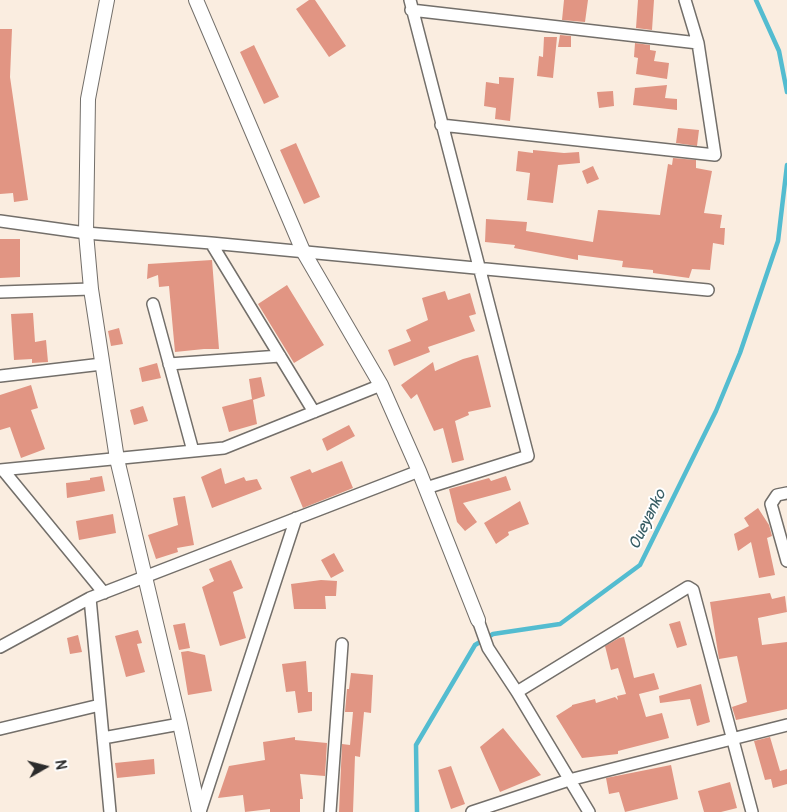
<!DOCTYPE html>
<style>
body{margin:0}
#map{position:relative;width:787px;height:812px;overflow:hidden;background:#faede0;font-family:Pangolin,sans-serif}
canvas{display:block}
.north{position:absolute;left:20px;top:742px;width:50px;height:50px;-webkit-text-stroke:4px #fff;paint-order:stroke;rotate:82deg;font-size:14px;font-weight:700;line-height:20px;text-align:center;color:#2b2b2b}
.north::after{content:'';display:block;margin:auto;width:18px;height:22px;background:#2b2b2b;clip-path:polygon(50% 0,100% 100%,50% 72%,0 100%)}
</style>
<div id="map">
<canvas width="787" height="812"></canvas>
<div class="north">N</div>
</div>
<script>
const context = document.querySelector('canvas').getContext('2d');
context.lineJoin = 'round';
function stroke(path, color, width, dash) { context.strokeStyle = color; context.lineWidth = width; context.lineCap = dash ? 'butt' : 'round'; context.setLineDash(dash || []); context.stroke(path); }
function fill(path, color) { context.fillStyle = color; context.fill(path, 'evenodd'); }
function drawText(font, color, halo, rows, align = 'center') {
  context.font = font + ' Pangolin,sans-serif'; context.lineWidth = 4; context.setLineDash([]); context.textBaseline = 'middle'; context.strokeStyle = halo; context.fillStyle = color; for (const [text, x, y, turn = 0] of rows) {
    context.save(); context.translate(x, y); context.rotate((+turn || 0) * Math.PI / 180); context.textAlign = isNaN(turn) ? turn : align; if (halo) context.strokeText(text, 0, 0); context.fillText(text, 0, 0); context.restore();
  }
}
stroke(new Path2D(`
 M756,0L779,51L787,92
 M417,812L416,745L475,645L493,634L560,624L640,565L716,411L740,353L778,241L787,165`), '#53bcd0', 4.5);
fill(new Path2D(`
 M309,0H315L346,46L329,57L296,9Z
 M564,0H588L585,22L562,20Z
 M638,0H654L652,30L636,28Z
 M0,29H12L10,77L28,200L14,202L13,193L0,194Z
 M560,35L571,36V47H558Z
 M544,37H557L553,78L537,76L539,56L543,57Z
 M635,43L650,45V50L656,51L654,61L669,63L667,79L636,74L638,58L634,57Z
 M254,45L279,97L264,104L240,52Z
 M499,77L514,78L510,121L495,119L496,108L484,106L486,82L499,84Z
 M667,85L665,98L677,99V110L633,105L635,88Z
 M613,91L614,106L599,108L597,92Z
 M678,128L699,130L697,146L676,143Z
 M296,143L320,197L304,204L280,150Z
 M533,150L564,153L579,152L580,163L558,165L553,203L527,200L530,173L516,171L518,151L533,153Z
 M673,158L696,160V168L712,171L704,213L722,215L720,228H725L724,245L713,243L710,270L692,269L689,278L653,273V270L622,267L623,261L578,255V260L514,248L515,245L485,242L486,219L527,222L526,231L593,242L598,210L660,215L668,164L672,165Z
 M593,166L599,179L587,184L582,171Z
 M0,239H20V277L0,278Z
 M212,260L219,349H204L175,352L169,286L159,287L158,275L147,279L148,264Z
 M287,285L324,345L294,363L258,304Z
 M445,291L448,300L470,293L476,314L469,316L475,331L428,347L430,352L394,366L388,350L411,341L406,330L428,320L422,298Z
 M33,313L35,342L46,340L48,362L32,363V359L14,360L11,314Z
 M119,328L123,344L111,346L108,331Z
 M478,355L491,407L468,412L469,415L455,421L464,460L452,463L443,428L434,431L417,394L411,399L401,385L433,362L435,371L463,359Z
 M157,363L161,378L142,382L139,368Z
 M261,377L265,396L253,400L257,424L229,432L222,407L252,399L249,379Z
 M31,385L38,408L31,410L45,449L21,458L10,427L0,430V395Z
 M143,406L148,421L134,425L130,410Z
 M349,425L355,436L327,451L322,439Z
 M342,461L353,488L303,508L290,477L310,469L312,473Z
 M221,468L225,484L244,477L246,481L257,479L262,489L212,508L201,477Z
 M102,476L105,491L67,498L66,483L90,480V478Z
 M506,476L511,490L463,503L477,522L465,531L457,522L449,489L489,478L491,481Z
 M185,496L194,545L177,548L178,552L156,559L148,535L178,525L173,498Z
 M520,501L529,524L508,532L509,535L496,544L484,523Z
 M758,508L769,525L772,536L767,538L775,575L759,578L751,542L738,551L734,534L749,526L744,518Z
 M113,514L116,533L79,540L76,521Z
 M334,553L344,571L331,578L321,560Z
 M231,560L243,588L233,592L246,638L220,646L202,587L214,581L209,569Z
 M321,580L337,581L336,596H325L326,609H294L291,584Z
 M770,593L772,599L785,596L787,612L758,618L762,645L787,642V709L736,720L732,707L747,702L737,656L719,659L710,602Z
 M680,621L687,645L677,648L669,624Z
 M185,623L190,648L179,650L173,625Z
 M138,630L142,643L137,644L145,672L126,677L115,636Z
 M78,635L82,652L70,654L67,638Z
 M624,637L634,678L654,673L659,689L639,694L646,717L662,713L669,738L618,751V754L582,758L556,716L572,706V705L595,699L596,703L615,697L618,700L617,696L626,694L618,668L611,670L605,646L619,638Z
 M188,651L205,655L212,691L188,695L181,652Z
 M306,661L308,692H312V711L298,713L295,691L286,692L282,664Z
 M351,673L373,675L371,713L364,712L360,757L355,756L353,812H339L342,744L350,745L353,712H345L347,689H349Z
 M701,684L710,722L697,726L690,699L660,703L659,696Z
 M503,728L541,775L500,792L480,747Z
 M295,737V740L327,743L325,776L300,774L303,799H300V812H270V809L245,812L243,795L218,798L229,766L265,760L263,742Z
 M770,737L780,771L787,769V784L773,788L771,779L765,780L754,741Z
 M154,759L155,774L117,778L115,763Z
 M671,765L678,799L625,812L619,792L609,794L606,778Z
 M451,766L465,804L451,809L438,770Z
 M730,782L737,808L721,812H704L698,791Z`), '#e19583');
const minor = new Path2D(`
 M410,0L528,456L426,488
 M411,10L698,43
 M441,125L715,155L698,43L685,0
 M0,221L86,233L211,243L708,290
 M211,243L314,412
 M0,292L91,289
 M153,304L193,451
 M169,364L280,356
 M0,376L102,364
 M0,470L224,448L381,385
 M3,470L104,593
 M787,493L777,495L771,504L787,561
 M90,598L110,812
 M478,620L488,648L517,692L589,812
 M0,647L90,598L419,471
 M517,692L688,587L693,590L752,812
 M0,729L100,705
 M103,738L180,724
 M200,812L296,518
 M330,812L342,644
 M472,812L569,780L787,725`);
const tertiary = new Path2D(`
 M107,0L88,99L86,233L91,289L117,459L180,724L199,812
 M196,0L303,251L381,385L419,471L478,620`);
stroke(minor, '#736f6a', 14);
stroke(tertiary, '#736f6a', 16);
stroke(minor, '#fff', 11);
stroke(tertiary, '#fff', 14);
drawText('italic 16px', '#395e65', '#fff', [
 ["Oueyanko",648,520,-64]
]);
</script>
